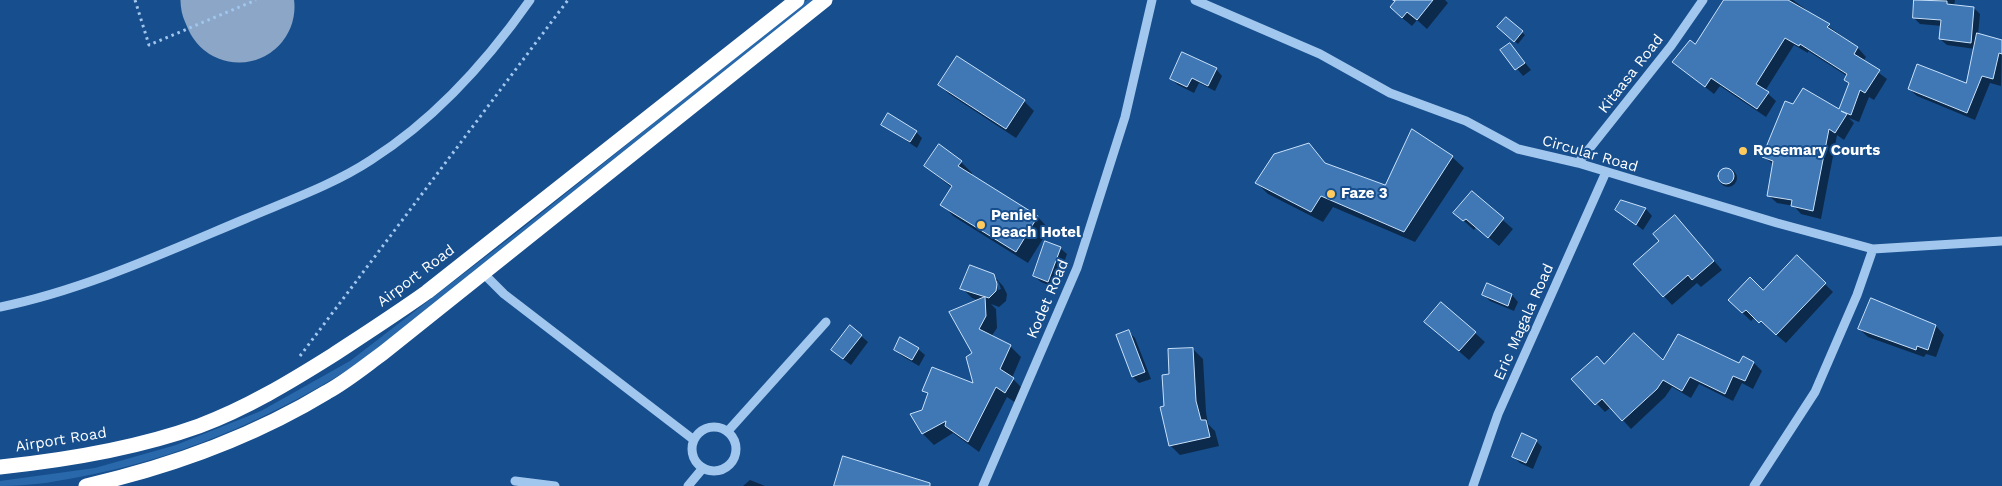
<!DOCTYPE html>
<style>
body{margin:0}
canvas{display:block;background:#174e8d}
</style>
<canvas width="2002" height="486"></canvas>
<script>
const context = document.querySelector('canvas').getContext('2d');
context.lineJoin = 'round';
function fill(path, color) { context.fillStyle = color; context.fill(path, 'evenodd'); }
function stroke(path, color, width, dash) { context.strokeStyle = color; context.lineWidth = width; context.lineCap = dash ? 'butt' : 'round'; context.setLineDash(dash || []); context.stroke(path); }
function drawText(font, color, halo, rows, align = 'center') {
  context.font = font + ' "Work Sans",sans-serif'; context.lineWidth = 4; context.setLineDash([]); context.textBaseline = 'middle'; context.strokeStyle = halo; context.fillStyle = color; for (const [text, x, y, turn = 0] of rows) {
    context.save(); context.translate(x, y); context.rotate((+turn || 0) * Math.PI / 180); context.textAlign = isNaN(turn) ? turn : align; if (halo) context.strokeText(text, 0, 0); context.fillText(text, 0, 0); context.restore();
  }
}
fill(new Path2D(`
 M807,0H821L365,359C281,413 192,454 94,474C60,481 34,486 0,486V481L95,468L176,445L261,411L350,361L514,235Z`), '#2969ab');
fill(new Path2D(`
 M1396,0H1445L1448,3L1427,29L1417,20L1412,26L1401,17L1391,7Z
 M1727,0H1793L1858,48L1866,57L1863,61L1887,79L1874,100L1869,97L1859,122L1849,118L1854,123L1844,140L1837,135L1821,219L1801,214L1794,206L1777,203L1768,195L1774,165L1763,156L1793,105L1839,111L1850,85L1845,80L1847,76L1808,51V53L1794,45L1765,91L1776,101L1766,117L1720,86L1714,94L1682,69Z
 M1915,0H1955L1954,6L1974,8L1980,14L1978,35L2002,41L2001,86L1990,83L1975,120L1917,96L1909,89L1967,85L1975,49L1947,45L1940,39L1942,26L1920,24L1914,18Z
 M1506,18L1525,35L1518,44L1499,27Z
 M1510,44L1531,70L1523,76L1502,50Z
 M1216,69L1222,76L1215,91L1199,83L1194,93L1178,85L1171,79Z
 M940,85L1024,101L1034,111L1016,138L949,94Z
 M883,125L916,132L922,138L917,148Z
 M1308,144L1327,165L1386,186L1452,157L1464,168L1415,242L1333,207L1323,222L1268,194L1257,183Z
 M961,162L972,173L971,175L1038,217L1049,229L1028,263L953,216L942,204L952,188L925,166Z
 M1719 178a9 9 0 1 1 18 0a9 9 0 1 1-18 0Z
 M1472,193L1513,229L1499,246L1476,227L1474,230L1455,213Z
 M1621,202L1646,209L1652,216L1643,230L1616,209Z
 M1683,225L1722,270L1701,287L1697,283L1672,305L1635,264L1660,241Z
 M1060,248L1067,254L1055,288L1041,282L1034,276Z
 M1797,257L1833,292L1786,343L1755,317L1751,321L1729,300L1763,292Z
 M993,275L1003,286L1007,294L1006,301L999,307L991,304L996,309L997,328L991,337L1010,346L1021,357L1012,378L1024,390L1016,403L1007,397L979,452L953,433L934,445L923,434L912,415L923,410L928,395L924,390L975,385L973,353L980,301L972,298L962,288ZM995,281H998L1001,289L998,290Z
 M1487,284L1512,295L1518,302L1514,311L1490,301L1483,294Z
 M1872,299L1936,326L1944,335L1936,357L1926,354L1924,357L1868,337L1859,329Z
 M1425,322L1475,333L1485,342L1469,360Z
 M1129,332L1135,338L1151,379L1139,383L1133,377Z
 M861,336L868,342L851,365L839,356Z
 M918,349L925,355L919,366L902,356L895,350Z
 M1193,349L1203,359L1206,412L1208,424L1215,431L1219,446L1180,455L1170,445L1165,407L1170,375Z
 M1663,362L1740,365L1754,363L1762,371L1753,389L1742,383L1733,401L1699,384L1691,398L1672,387L1665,397L1631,429L1611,407L1605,412L1573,379L1605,366Z
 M1536,441L1542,447L1533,469L1520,463L1513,456Z
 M750,480L765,486H743Z`), '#0007');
stroke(new Path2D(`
 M236,0L239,7`), '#8ba6c6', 111);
const building = new Path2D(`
 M1393,0H1433L1417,20L1407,12L1402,18L1390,7L1395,1Z
 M1724,0H1788L1830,24L1827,27L1858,47L1854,54L1880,70L1865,93L1860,90L1851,115L1841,111L1847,114L1835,133L1829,129L1813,211L1791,206L1792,200L1767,196L1773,161L1762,157L1785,101L1793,104L1803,88L1839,109L1849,83L1844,80L1847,74L1800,44L1799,46L1785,38L1756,84L1769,92L1757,109L1711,78L1705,87L1672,62L1690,40L1695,44Z
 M1914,0L1947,1V4L1974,7L1971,43L1939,39L1941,20L1913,18Z
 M1506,17L1523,31L1514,42L1497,27Z
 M1977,33L2002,40V54L1999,53L1993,79L1982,76L1967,113L1908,89L1917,64L1966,83Z
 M1510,43L1525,63L1515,70L1500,50Z
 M1182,52L1217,68L1208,86L1192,78L1187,87L1170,79Z
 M957,56L1025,100L1006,129L938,85Z
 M888,113L917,131L910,142L881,125Z
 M1412,129L1453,156L1404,232L1321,196L1311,212L1255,183L1274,154L1309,143L1325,163L1385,185Z
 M939,144L962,161L958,166L1038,216L1016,252L940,205L952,186L924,166Z
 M1718 176a8 8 0 1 1 16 0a8 8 0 1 1-16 0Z
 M1472,191L1504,218L1488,238L1466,219L1463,221L1453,213Z
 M1621,200L1646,208L1636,225L1615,210Z
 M1675,215L1714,261L1692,280L1688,275L1663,297L1633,264L1659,241L1653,234Z
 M1045,241L1061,247L1048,282L1033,276Z
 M1797,255L1826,283L1776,335L1761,321L1759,323L1746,310L1742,313L1728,300L1750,277L1763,290Z
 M970,265L994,274L997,284L996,291L989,298L960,289Z
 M1487,283L1512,294L1508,306L1482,295Z
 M985,297L986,316L979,329L1011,345L1000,369L1014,378L1005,393L996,387L968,442L945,426L946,421L922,434L910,414L922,410L928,393L922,391L932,367L973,383L966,357L972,353L949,312Z
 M1871,298L1936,325L1928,350L1917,346L1916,350L1858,329Z
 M1441,302L1476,332L1459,351L1424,322Z
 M850,325L862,335L843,359L831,350Z
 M1129,330L1145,372L1132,377L1116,335Z
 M1634,333L1663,360L1678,334L1739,363L1743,356L1754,362L1745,381L1733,376L1725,394L1690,377L1682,391L1663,380L1657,389L1622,421L1602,399L1595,405L1571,379L1597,356L1604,364Z
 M900,337L919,348L912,360L894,350Z
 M1193,348L1196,401L1201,420H1206L1210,437L1169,446L1160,407L1164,406L1162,375L1169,374L1168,349Z
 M1522,433L1537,440L1526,463L1512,457Z
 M843,456L930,483V486H834Z`);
fill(building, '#3f78b5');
stroke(building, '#c8e1fb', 1);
stroke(new Path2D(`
 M135,0L149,45L256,0
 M300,356L568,0`), '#a1c7ef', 3, [2.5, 4]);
stroke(new Path2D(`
 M1195,0L1320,54L1390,93L1466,121L1518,149L1578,163L1777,223L1873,249L2002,241
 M1578,163L1671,46L1703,0
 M484,274L504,294L694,440
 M0,307C84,290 166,252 245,219C287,201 333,185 371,160C434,120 488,60 530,0
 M692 449a22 22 0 1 1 44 0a22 22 0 1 1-44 0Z
 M728,431L826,322
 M515,481L555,486
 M688,486L703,468
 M983,486L1077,268L1125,117L1152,0
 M1473,486L1498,414L1606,172
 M1754,486L1815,392L1857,295L1873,249`), '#a1c7ef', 9);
stroke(new Path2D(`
 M0,467C67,460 135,449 199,426C247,408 290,382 333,355C365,334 396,314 427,292L797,0
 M86,486C169,467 253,437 327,392C347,381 365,366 383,353L825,0`), '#fff', 15);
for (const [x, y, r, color] of [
 [1743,151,5,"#ffcb5f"],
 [1331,194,5,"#ffcb5f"],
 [981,225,5,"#ffcb5f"]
]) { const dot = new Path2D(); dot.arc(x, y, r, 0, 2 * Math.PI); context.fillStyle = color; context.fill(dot); stroke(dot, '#174e8d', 2); }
drawText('15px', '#fff', '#174e8d', [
 ["Kitaasa Road",1631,74,-52],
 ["Circular Road",1590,154,16],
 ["Airport Road",416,276,-37],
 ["Kodet Road",1048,299,-67],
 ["Eric Magala Road",1524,322,-66],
 ["Airport Road",61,440,-9]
]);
drawText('bold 15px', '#fff', '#174e8d', [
 ["Rosemary Courts",1753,151],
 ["Faze 3",1341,194],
 ["Peniel",991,216],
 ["Beach Hotel",991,233]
], 'left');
</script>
